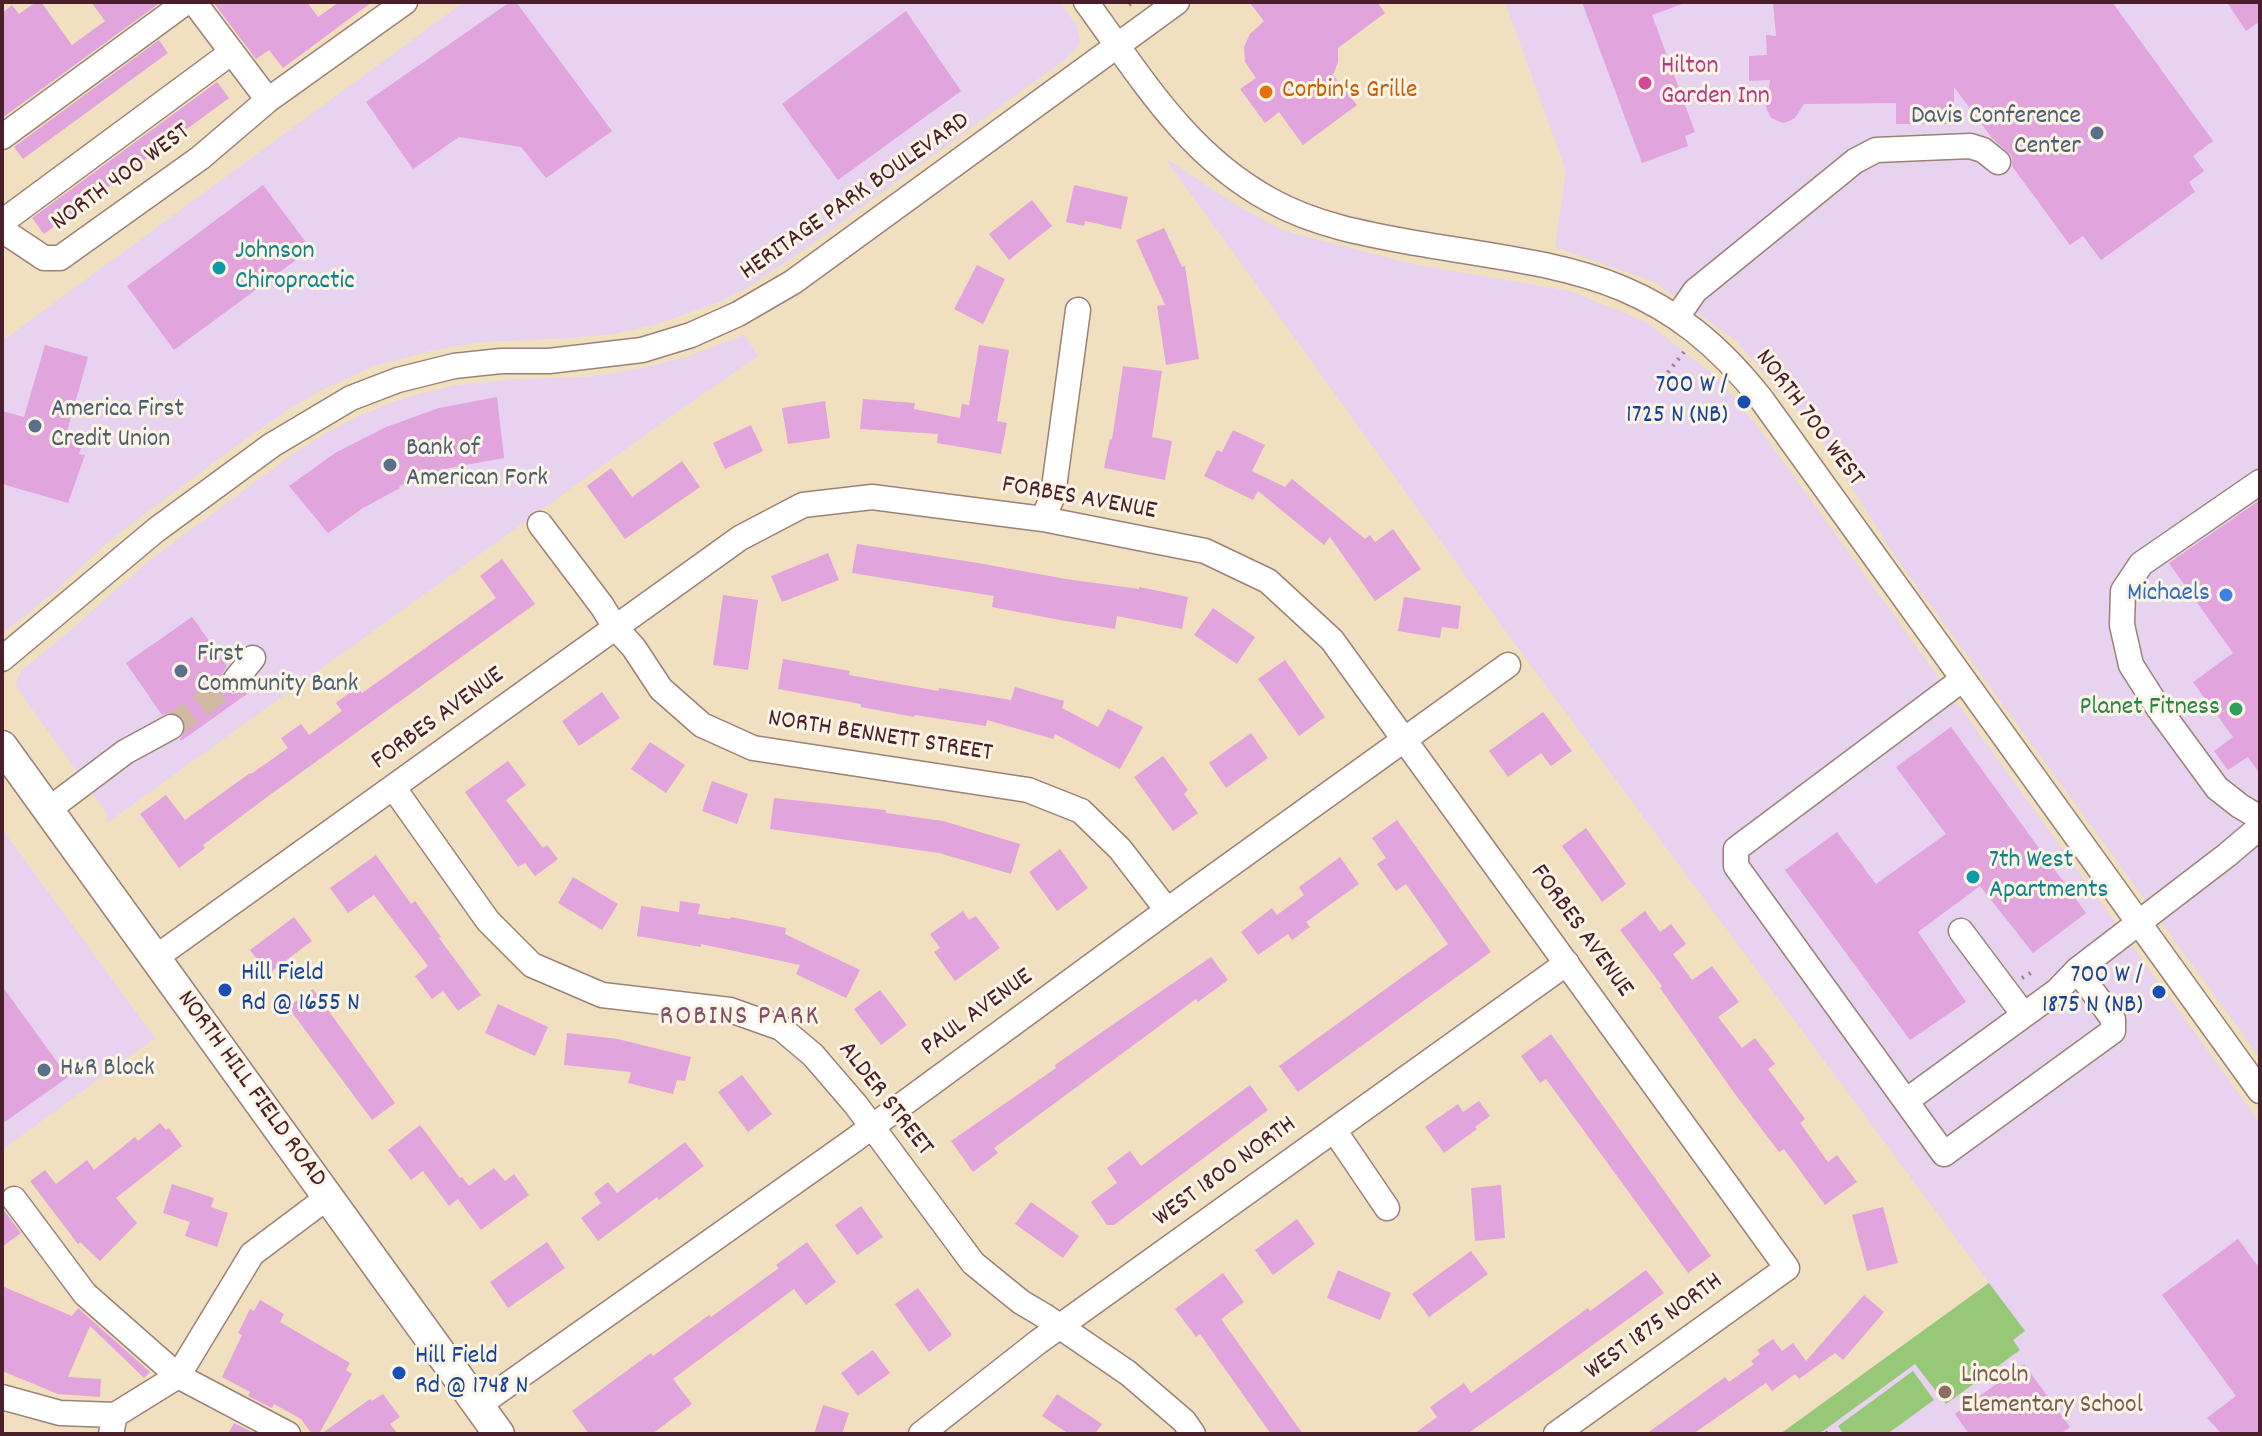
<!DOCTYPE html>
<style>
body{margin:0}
#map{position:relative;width:2262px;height:1436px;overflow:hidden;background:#f0e0c0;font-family:Dekko,sans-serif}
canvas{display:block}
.frame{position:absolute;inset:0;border:4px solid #4a1f2b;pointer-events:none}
</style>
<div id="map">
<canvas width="2262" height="1436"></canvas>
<div class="frame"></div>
</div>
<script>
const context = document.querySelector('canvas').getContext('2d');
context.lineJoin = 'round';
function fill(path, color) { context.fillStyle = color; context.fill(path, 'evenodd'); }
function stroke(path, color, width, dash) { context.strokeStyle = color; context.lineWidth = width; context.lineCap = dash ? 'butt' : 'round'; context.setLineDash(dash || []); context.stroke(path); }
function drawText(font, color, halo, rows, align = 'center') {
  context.font = font + ' Dekko,sans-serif'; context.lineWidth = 6; context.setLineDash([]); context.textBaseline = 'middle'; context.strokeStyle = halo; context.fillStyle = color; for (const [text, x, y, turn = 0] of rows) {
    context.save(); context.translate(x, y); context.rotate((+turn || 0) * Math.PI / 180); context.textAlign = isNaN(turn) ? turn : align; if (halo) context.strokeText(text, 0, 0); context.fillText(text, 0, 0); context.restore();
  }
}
fill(new Path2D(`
 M464,2H1060L1077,26L1080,40L1076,49L1067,58L799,253L745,289L721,301L655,325L613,334L572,338L481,342L430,351L374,366L320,391L291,408L243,441L143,515L106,544L53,593L2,634V341Z
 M1505,2H2260V1058L1897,559L1815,430L1736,341L1655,282L1555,247L1566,171Z
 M1165,158L1238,206L1285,231L1417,265L1570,291L1646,322L1718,378L1761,431L2260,1123V1434H1780L1989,1283L1509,636Z
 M744,335L758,356L677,412L107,823V814L17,688V679L22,670L65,635L147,562L289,457L324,434L359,416L404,398L456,385L516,379L586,377L643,368L686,357Z
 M2,829L155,1038L2,1150Z`), '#e7d2ef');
fill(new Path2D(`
 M1989,1283L2025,1331L2013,1340L2020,1350L1946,1404L1915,1364L1823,1431L1814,1434H1780Z
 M1913,1371L1934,1400L1887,1434H1844L1838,1426Z`), '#96c878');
fill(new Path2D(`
 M36,2H41L72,45L105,21L91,2H161L2,118V13L12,5L19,14Z
 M213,2H307L318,17L339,2H372L283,68L269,50L256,59Z
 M510,2H516L612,131L546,178L521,147L459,137L413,169L366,102Z
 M1249,2H1377L1385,13L1338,48V62L1333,75L1357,105L1303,145L1279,112L1265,123L1240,89L1256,78L1245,62L1244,47L1250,34L1264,21Z
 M1582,2H1681L1682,4L1652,15L1695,132L1685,136L1688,146L1642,163Z
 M1773,2H2112L2213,141L2193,156L2204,171L2189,182L2195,192L2101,260L2083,236L2070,245L2012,166V156L1992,138L1954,87V124H1896V103L1804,104L1795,118L1789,121L1783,123L1771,118L1766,107L1770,80L1749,81V56L1767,55L1766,35L1776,36Z
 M2227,2H2260V21L2246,31Z
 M906,11L961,91L838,180L782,104Z
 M159,40L168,53L23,159L14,147Z
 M217,82L229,98L44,234L32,218Z
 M263,185L311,249L174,350L127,286Z
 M1074,185L1128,197L1121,229L1085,221L1084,226L1066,222Z
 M1032,200L1052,226L1009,260L989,234Z
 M1164,228L1182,267L1185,266L1199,359L1166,365L1157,306L1165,305L1136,240Z
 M977,265L1005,279L983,324L954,309Z
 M45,345L88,357L66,435L84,440L79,454L85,455L68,503L2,484V411L24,417Z
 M979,345L1009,350L997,421L1007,423L1001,454L937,443L938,434L860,429L863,399L915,403L914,409L960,418L962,404L969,405Z
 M1123,366L1162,371L1152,437L1172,441L1165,480L1104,468L1110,439L1112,440Z
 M497,397L504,458L449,468L399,486L400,488L363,508L328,533L289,486L335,453L386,427L439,408Z
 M825,401L830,438L788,444L782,408Z
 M751,425L763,451L725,469L713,443Z
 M1233,430L1265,445L1252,471L1285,487L1292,479L1365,539L1370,535L1375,542L1393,529L1421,569L1375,601L1330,537L1324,545L1258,491L1253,500L1204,476L1217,450L1222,452Z
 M682,461L700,487L625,539L587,486L611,468L632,497Z
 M2260,500V774L2248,757L2228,770L2214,751L2233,737L2193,682L2233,653L2169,563Z
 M857,544L978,563L1066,579L1139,589V587L1188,597L1182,629L1117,616L1115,629L1060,620L992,607L994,596L852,573Z
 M828,553L839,580L782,602L771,576Z
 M502,559L535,604L267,797L203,845L205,848L179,868L140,814L166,795L185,820L250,773L251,774L288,748L281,738L301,724L309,735L342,711L336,703L357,687L362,693L496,598L480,576Z
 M723,595L758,600L748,670L713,665Z
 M1404,597L1461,606L1458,629L1442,627L1440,638L1398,631Z
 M1213,608L1255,637L1237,664L1194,635Z
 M192,617L227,666L221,676L222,685L226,690L233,694L244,691L247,694L181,741L180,739L186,728L184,719L178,714L172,712L162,715L126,663Z
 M783,659L850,671L849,675L938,691L939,688L1011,700L1015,687L1064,701L1062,708L1098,727L1108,709L1143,727L1120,769L1055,734L1053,739L987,720L986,726L915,715L914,717L861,707V704L778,689Z
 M1285,660L1325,717L1299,736L1258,679Z
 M602,692L620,718L579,746L562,721Z
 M1543,712L1572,751L1551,766L1541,753L1508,777L1489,751Z
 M1951,727L2086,913L2033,953L1980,886L1918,932L1966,1002L1910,1040L1785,870L1837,832L1876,884L1946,834L1896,767Z
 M1251,733L1268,758L1226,788L1209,763Z
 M650,742L685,765L666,793L631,769Z
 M1163,756L1188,790L1184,794L1198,813L1173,831L1134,777Z
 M508,761L526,785L506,800L543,848L547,845L558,859L535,876L525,863L518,867L465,792Z
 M712,781L748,794L737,824L702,811Z
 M774,798L886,810V813L943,821L1020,844L1011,874L939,853L770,829Z
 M1397,820L1491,952L1298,1092L1279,1066L1448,944L1406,884L1396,891L1377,864L1386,858L1372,838Z
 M1586,828L1626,884L1602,902L1562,846Z
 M1060,849L1088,888L1057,911L1029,872Z
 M376,855L411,904L415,901L441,937L439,938L481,995L458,1011L443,991L432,999L415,976L428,966L374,895L348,913L330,888Z
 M1340,857L1359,884L1306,922L1310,927L1292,940L1288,934L1258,955L1241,932L1272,908L1277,915L1304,895L1299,887Z
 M573,877L618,904L602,930L558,903Z
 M680,901L700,904L698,914L730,919L731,917L786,928L785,934L860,970L846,998L796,974L800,965L701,944V947L637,936L641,906L679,912Z
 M963,911L969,920L976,916L1000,948L955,981L934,952L940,948L930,934Z
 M1645,911L1660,932L1671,924L1686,944L1673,954L1692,980L1712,966L1739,1002L1718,1017L1742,1048L1755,1038L1775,1064L1768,1069L1805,1119L1800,1123L1828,1162L1837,1155L1857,1182L1825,1205L1784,1149L1779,1152L1735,1094L1660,988L1662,986L1620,930Z
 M294,917L312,941L268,974L250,950Z
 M1211,957L1228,980L1198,1002L1196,999L994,1148L998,1153L973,1172L951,1141L1056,1068L1055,1065L1102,1032Z
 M2,986L68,1077L2,1124Z
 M313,989L395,1103L372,1120L288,1007Z
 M880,990L907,1025L881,1045L854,1009Z
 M498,1004L548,1027L535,1056L485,1033Z
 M567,1033L618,1039L691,1057L685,1081L677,1080L673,1094L628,1083L631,1072L564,1065Z
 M1551,1034L1711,1256L1688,1273L1546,1079L1540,1083L1521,1056Z
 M742,1075L772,1114L748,1132L718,1092Z
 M1250,1085L1268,1110L1114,1225H1107L1091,1202L1117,1183L1107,1168L1130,1151L1141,1166Z
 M1479,1101L1490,1116L1475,1127L1477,1129L1444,1153L1425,1127L1458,1104L1463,1112Z
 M160,1123L166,1130L169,1128L182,1146L116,1198L137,1223L100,1261L80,1242L78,1244L30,1181L45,1170L56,1184L87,1160L94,1170L135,1137L138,1141Z
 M420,1125L460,1178L462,1177L469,1186L494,1168L505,1181L514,1174L529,1195L481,1230L458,1199L449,1206L423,1171L411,1180L388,1150Z
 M685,1142L704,1166L659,1200L657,1197L598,1241L581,1218L601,1203L594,1193L608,1182L617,1193Z
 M172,1184L214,1198L211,1207L228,1213L217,1247L185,1236L190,1222L163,1213Z
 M1501,1185L1505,1238L1475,1241L1471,1188Z
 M1031,1202L1079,1236L1063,1258L1015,1224Z
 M861,1206L883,1237L857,1255L835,1225Z
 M1883,1207L1898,1263L1867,1271L1852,1215Z
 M2,1208L21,1233L2,1247Z
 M1297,1219L1315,1244L1273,1275L1255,1250Z
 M2238,1239L2260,1269V1434H2222L2207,1418L2236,1396L2162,1295Z
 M547,1242L565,1268L508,1308L490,1282Z
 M807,1242L836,1282L806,1305L794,1289L673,1379L692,1404L652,1434H589L572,1411L651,1353L653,1356L709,1315L711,1317L779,1268L776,1265Z
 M1471,1251L1488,1274L1429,1317L1412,1294Z
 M1338,1270L1391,1293L1380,1320L1327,1298Z
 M1646,1270L1664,1293L1561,1368L1467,1434H1414L1437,1417L1430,1407L1464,1383L1471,1393L1588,1308L1590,1311Z
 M1223,1273L1244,1302L1221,1319L1303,1434H1271L1200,1334L1196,1337L1175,1309Z
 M2,1286L72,1316L78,1308L150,1372L144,1378L90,1326L68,1377L101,1379L100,1397L58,1394L2,1371Z
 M918,1288L952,1335L929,1352L895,1304Z
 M1864,1295L1884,1312L1843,1360L1835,1353L1799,1379L1795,1374L1772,1391L1766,1383L1693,1434H1646L1725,1377L1729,1382L1754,1364L1751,1361L1760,1354L1757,1350L1773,1339L1782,1351L1793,1343L1806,1361Z
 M260,1300L284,1314L280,1322L350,1363L346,1370L352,1374L319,1434H312L301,1419L274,1404L272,1408L248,1396L250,1392L222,1377L242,1335L238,1333L250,1309L254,1311Z
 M873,1350L890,1373L858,1396L841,1373Z
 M2024,1364L2070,1427L2060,1434H1969L1955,1414Z
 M383,1394L400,1417L390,1424L398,1434H321L370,1399L372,1401Z
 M1057,1394L1102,1424L1095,1434H1069L1042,1416Z
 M823,1405L849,1413L842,1434H814Z
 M234,1423L256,1434H228Z`), '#e1a4dc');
stroke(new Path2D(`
 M171,727L236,679`), '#cfb9a2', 24, [24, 12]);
const minor = new Path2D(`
 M194,2L268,100
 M1086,2C1141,77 1186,154 1270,200C1315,225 1365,234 1415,243C1565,268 1661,271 1762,400L2260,1091
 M2,137L186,2
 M2,222L232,52
 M2,228L5,232L44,258H60L200,158L268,100L405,2
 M1677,317L1695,291L1855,161L1876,150L1970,146L1983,150L1998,162
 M2260,482L2141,564L2123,591L2122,625L2131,665L2159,709L2217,788L2240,806L2260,818
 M1043,519L1053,495L1078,310
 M540,524L602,606L615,627L634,648L661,689L702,725L753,748L1028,790L1081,811L1120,849L1167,910
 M2,659L156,530L272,445L351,398L398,380L454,366L501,361H549L642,350L691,335L738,314L793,282L1177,2
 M236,679L253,658
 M1963,679L1736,849V866L1944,1154L2113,1031V1019L2077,970L2227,855L2260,827
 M393,787L488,921L532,965L602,995L730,1010L781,1028L813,1055L856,1105L973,1263L1021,1302L1043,1315L1128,1373L1184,1421L1193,1434
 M48,810L125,752L171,727
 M1961,931L2024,1015
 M155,958L740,538L803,505L872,497L1043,519L1205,551L1268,581L1332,640L1787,1268L1556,1434
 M1906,1101L2057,991L2077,970
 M1334,1130L1387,1208
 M14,1199L85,1294L178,1376L288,1434
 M2,1397L60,1413L115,1415
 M479,1405L854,1140L1191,893L1508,665
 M111,1434L115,1415L178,1376L252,1254L328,1197
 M921,1434L1038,1342L1567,963`);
const major = new Path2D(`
 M2,746L499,1434`);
stroke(minor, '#9d8076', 27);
stroke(major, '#9d8076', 33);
stroke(new Path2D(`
 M1129,5L1133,2
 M1658,385L1684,352
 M2022,978L2034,971
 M1818,1434L1822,1432L1832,1434`), '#9d8076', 4, [2, 6]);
stroke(minor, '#fff', 24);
stroke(major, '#fff', 30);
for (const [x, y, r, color] of [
 [1645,83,8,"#d1479c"],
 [1266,92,8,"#e8710a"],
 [2097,133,8,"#5c6f8a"],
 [219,268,8,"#0f9aa8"],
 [1744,402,8,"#1a4fb4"],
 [35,426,8,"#5c6f8a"],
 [390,465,8,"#5c6f8a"],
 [2226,595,8,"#3f7fe0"],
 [181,671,8,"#5c6f8a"],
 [2236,709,8,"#2e9e5b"],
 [1973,877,8,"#0f9aa8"],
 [225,990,8,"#1a4fb4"],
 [2159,992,8,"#1a4fb4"],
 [44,1070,8,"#5c6f8a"],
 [399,1373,8,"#1a4fb4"],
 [1945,1392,8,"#8d6e63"]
]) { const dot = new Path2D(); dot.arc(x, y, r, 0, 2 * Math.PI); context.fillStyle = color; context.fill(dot); stroke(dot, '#fcf5e5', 3); }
drawText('26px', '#b23c85', '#fcf5e5', [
 ["Hilton",1661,68],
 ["Garden Inn",1661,98]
], 'left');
drawText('26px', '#c56008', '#fcf5e5', [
 ["Corbin's Grille",1282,92]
], 'left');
drawText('26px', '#4e5e75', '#fcf5e5', [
 ["Davis Conference",2081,118,"right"],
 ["Center",2081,148,"right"],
 ["America First",51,411],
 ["Credit Union",51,441],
 ["Bank of",406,450],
 ["American Fork",406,480],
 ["First",197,656],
 ["Community Bank",197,686],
 ["H&R Block",60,1070]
], 'left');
drawText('26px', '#4a1f2b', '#fcf5e5', [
 ["NORTH 400 WEST",122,179,-36],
 ["HERITAGE PARK BOULEVARD",856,198,-35],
 ["NORTH 700 WEST",1808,419,53],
 ["FORBES AVENUE",1079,500,10],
 ["FORBES AVENUE",439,720,-36],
 ["NORTH BENNETT STREET",880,738,9],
 ["FORBES AVENUE",1580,932,54],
 ["PAUL AVENUE",978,1014,-36],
 ["NORTH HILL FIELD ROAD",250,1090,54],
 ["ALDER STREET",884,1100,52],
 ["WEST 1800 NORTH",1226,1173,-36],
 ["WEST 1875 NORTH",1655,1328,-36]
]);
drawText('26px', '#0d838f', '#fcf5e5', [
 ["Johnson",235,253],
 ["Chiropractic",235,283],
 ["7th West",1989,862],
 ["Apartments",1989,892]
], 'left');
drawText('26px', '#164399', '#fcf5e5', [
 ["700 W /",1728,387],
 ["1725 N (NB)",1728,417],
 ["Hill Field",241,975,"left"],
 ["Rd @ 1655 N",241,1005,"left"],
 ["700 W /",2143,977],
 ["1875 N (NB)",2143,1007],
 ["Hill Field",415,1358,"left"],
 ["Rd @ 1748 N",415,1388,"left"]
], 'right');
drawText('26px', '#366cbe', '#fcf5e5', [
 ["Michaels",2210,595]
], 'right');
drawText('26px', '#27864d', '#fcf5e5', [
 ["Planet Fitness",2220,709]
], 'right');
drawText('26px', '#785e54', '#fcf5e5', [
 ["Lincoln",1961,1377],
 ["Elementary School",1961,1407]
], 'left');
context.letterSpacing = '2px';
drawText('28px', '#7f4e69', '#fcf5e5', [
 ["ROBINS PARK",740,1019]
]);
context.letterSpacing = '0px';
</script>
